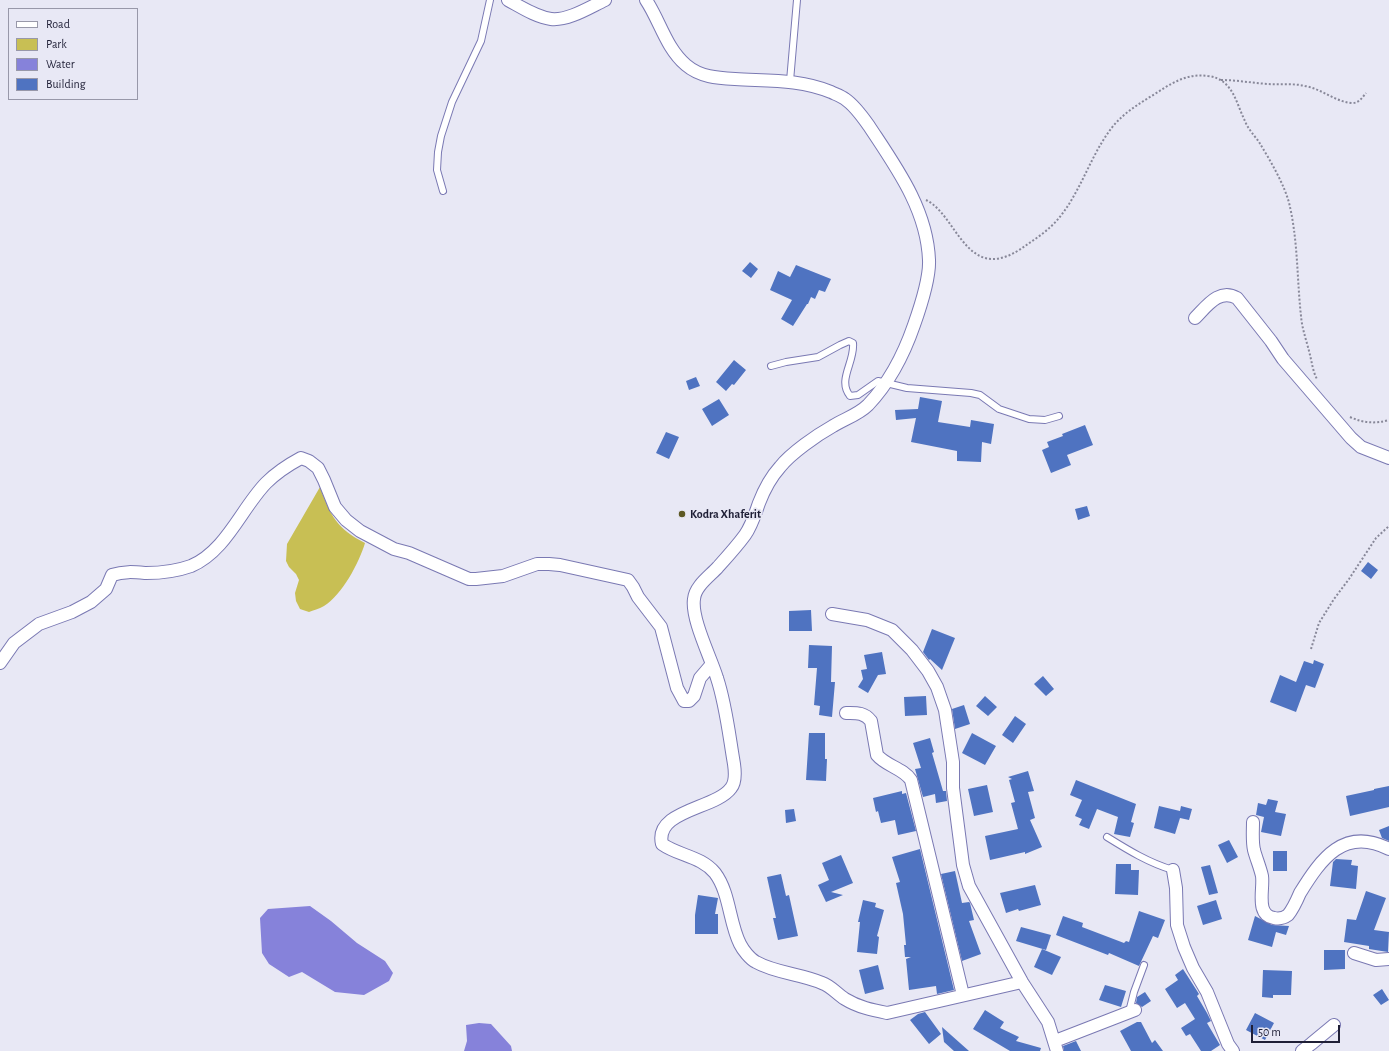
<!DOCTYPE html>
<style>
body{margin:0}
#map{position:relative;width:1389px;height:1051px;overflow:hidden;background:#e8e8f5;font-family:"Alegreya Sans",sans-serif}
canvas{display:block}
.legend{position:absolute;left:8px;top:8px;width:130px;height:92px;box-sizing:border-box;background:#e8e8f5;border:1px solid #9898a9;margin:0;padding:5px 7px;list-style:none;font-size:12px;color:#1f1f36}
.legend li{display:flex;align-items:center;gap:8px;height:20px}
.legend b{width:20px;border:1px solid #9898a9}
.scale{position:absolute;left:1251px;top:1025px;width:89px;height:18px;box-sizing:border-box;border:2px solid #1f1f36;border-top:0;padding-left:5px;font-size:12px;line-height:14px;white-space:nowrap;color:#1f1f36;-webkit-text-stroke:3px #e8e8f5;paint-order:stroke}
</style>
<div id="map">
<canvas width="1389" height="1051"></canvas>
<ul class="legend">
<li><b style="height:5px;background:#fff"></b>Road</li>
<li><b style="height:11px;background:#c8bf54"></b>Park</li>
<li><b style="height:11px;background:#8682da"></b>Water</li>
<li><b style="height:11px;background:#4f73c1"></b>Building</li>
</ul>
<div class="scale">50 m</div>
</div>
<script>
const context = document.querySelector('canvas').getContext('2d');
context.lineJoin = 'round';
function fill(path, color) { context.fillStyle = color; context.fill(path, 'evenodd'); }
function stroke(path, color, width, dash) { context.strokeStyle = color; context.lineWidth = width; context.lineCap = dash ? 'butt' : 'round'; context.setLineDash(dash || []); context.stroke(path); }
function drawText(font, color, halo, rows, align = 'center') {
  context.font = font + ' "Alegreya Sans",sans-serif'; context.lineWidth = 3.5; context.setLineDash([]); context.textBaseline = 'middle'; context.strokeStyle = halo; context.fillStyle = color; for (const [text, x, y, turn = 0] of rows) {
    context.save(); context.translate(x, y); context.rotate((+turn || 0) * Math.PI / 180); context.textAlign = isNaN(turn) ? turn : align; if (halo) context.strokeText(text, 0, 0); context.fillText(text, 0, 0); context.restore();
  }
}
fill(new Path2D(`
 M320,487C330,515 337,529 365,543C359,563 342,595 324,606C319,609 313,610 309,612L300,609L296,601L295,593L299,580L296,574L289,567L286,561L287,544Z`), '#c8bf54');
fill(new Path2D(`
 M310,906L331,921L357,943L385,961L393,973L389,981L364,995L335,992L302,972L289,977L269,964L262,953L260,918L268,909Z
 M479,1023L491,1024L511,1046L512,1051H464L467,1041L466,1025Z`), '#8682da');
fill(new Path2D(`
 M750,262L758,269L751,278L742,271Z
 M796,265L831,279L825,292L819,290L815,299L811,297L808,304H807L793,326L781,319L792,300L770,290L778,271L790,277Z
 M734,360L746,370L734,385L732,384L726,391L716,382Z
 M696,377L700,386L689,390L686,381Z
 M920,397L942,401L938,422L970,427L971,420L994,424L991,444L982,442L981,462L957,461V451L911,442L916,418L896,420L895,410L918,409Z
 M719,399L729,415L712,426L702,409Z
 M1085,425L1093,445L1067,455L1071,465L1051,473L1042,450L1049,447L1047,442L1063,436L1062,434Z
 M666,432L679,437L669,459L656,453Z
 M1087,506L1090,516L1078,520L1075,509Z
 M1368,562L1378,570L1371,579L1361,571Z
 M811,610L812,631H789V611Z
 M932,629L955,638L942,670L930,659L929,660L923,652Z
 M809,645L832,646L831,682H835L832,717L819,715L820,706L814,705L817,668H808Z
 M882,652L886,674L878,675L868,693L858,687L863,679L861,670L867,669L864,655Z
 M1314,660L1324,664L1315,688L1306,685L1296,712L1270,702L1280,675L1296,682L1304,661L1313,664Z
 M1043,676L1054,689L1046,696L1034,684Z
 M926,696L927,715L905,716L904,697Z
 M985,696L997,707L988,716L976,706Z
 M964,705L970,724L955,729L952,709Z
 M1015,716L1026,724L1013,743L1002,735Z
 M809,733H825V759H827L826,781L806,780Z
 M972,733L996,746L985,765L962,753Z
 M930,738L934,752L932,753L943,791H946L947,801L936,803L935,794L923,797L915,769L921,768L913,743Z
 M1028,771L1034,791L1028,792L1035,818L1030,820L1042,847L1025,854V852L990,860L985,836L1018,829L1011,803L1015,802L1009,780L1012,779L1008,777Z
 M1076,780L1136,804L1131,822L1134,823L1130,837L1114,834L1118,817L1097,809L1089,829L1079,825L1082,819L1075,816L1082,800L1070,795Z
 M987,785L993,812L974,816L968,789Z
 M1389,786V807L1350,816L1346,796L1374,790V789Z
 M902,791V794L906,793L916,831L898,835L895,820L881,823L878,811L876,812L873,798Z
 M1268,799L1278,801L1275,812L1286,814L1281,836L1261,832L1264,817L1256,815L1258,803L1266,805Z
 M1159,806L1180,811L1181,806L1192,809L1189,820L1180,818L1175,834L1154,828Z
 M794,809L796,821L786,823L785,810Z
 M1389,826V841L1382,838L1379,830Z
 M1229,840L1238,857L1227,863L1218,845Z
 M920,849L954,990L937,994L936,986L909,990L906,959L911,957H905L904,945H906L903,914L896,883L900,882L892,857Z
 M1273,851H1287V871H1273Z
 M841,855L853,883L831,892L843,895L826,902L818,885L829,880L822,863Z
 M1336,859L1352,860L1351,865L1358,866L1356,889L1330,886L1333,862Z
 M1116,864H1131V870H1139L1138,895L1115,894Z
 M1210,865L1218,893L1209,895L1201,867Z
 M955,871L962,903L969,902L970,903L974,920L969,921L981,954L962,961L941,874Z
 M781,874L786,896L789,895L798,936L778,940L773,918H776L767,877Z
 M1035,885L1041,905L1019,911L1018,909L1006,913L1000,893Z
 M1366,891L1386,898L1374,930L1389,932L1388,952L1369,949V946L1344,942L1347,919L1356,920Z
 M698,895L718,898L715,914H718V934H695V915Z
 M863,900L876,903L875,907L884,910L877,936L879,937L877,954L857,952L860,922H858Z
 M1216,900L1222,919L1203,925L1197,906Z
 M1139,911L1165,920L1158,938L1153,936L1139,966L1109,953L1108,955L1056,935L1063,916L1083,923L1082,927L1124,943L1126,941L1129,942Z
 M1255,916L1272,925L1289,926L1286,935L1276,932L1272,947L1248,940Z
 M1021,927L1051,935L1046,950L1016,941Z
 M1042,949L1061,957L1052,975L1034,967Z
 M1324,950H1345V969L1324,970Z
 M878,965L884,989L865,994L859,970Z
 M1183,969L1199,994L1197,996L1207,1013L1211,1021L1207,1023L1220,1045L1211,1051H1201L1190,1034L1186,1036L1181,1028L1195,1019L1185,1003L1177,1008L1165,989L1178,980L1175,975Z
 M1263,970L1292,971L1291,995H1273V998L1262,997Z
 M1105,985L1126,991L1121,1007L1099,1000Z
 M1382,989L1389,1000L1381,1005L1373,995Z
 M1145,992L1151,1001L1142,1007L1136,1003L1137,997Z
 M985,1010L1004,1022L1000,1028L1019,1037L1016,1041L1041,1048L1040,1051H1010L973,1029Z
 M925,1012L941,1034L929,1044L910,1020L918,1014Z
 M1255,1013L1274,1023L1265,1040L1246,1030Z
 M1137,1022H1141L1152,1043L1155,1040L1163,1051H1131L1120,1031Z
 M942,1027L969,1051H954L944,1042Z
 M1076,1041L1081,1051H1064L1063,1046Z`), '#4f73c1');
const lane = new Path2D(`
 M790,81L797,0
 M443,191L437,170L438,152L441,136L452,102L481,41L490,0
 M771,366L786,362L818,357L840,345L849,341L853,343C855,362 837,380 850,396L858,395L878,381L907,388L971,393L980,395L999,409L1029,419L1045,420L1059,416
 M1107,837C1128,850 1149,863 1173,870
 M1129,1012L1134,992L1144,965`);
const street = new Path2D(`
 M508,0C521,7 536,17 551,19C568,21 590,7 605,0
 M646,0C660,21 666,48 686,65C700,77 717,78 735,79C768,81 800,79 831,92C835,94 841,96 845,99C854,105 862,116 869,126C896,167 927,209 929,260C930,279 920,308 914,325C904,354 889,383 868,405C858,415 844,419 833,426C817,435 791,453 780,467C771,477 764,490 759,503C755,514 752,525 745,535C737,546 727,557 718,567C710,576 695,586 694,599C691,619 711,658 717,678C726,705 729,735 734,764C735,771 736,782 731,788C716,809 654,810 662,844C679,856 701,856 715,873C730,893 729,922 740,944C743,950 750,959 756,962C775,973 802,974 822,983C831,986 837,994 845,999C858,1007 872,1010 887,1013L1022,982
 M1195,318C1207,306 1219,288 1237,298L1271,341L1283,359L1351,438L1361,447L1389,458
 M832,614L867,620L892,630L912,650L928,671L937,687L945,710L953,762V788L963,865L969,886L1022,982L1048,1022L1057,1051
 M0,663L14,643L39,624L72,612L91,602L106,589L112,575C124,571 134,572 146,573C160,573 177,571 191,566C226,551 241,509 266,483C277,472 288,465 301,458L309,461L318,468L324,480L335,507L346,520L360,531L394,549L409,553L469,579H476L503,576L537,564H549L560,565L628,580L633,587L638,597L661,627L677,688L684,701H689L694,696L700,678L712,664
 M846,713C856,713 864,712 871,721L877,755C886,766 903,768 911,780L963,995
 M1253,822C1253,831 1252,841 1254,850C1256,858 1260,867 1262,876C1264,889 1255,915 1274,918C1279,919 1284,918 1288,915C1293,909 1297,900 1300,893C1321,859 1344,826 1389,849
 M1173,870L1176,888L1177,925L1184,947L1193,968L1207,992L1228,1044L1233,1051
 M1354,953L1376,960L1389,959
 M1055,1041L1135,1010
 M1302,1051L1311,1044L1334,1025`);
stroke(lane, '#7a79b3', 8);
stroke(street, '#7a79b3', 14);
stroke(new Path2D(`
 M1221,80C1237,80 1252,83 1268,84C1280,85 1293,83 1305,86C1322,89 1334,101 1351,103C1358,104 1362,98 1366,93
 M926,200C949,211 959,250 985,258C999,262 1014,254 1025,246C1037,238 1050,229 1059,218C1082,190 1091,153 1114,125C1126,111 1142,102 1158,92C1173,82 1189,73 1208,76C1233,79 1236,103 1245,121C1248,129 1254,135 1259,142C1270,160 1286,187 1290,207C1298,243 1297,280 1301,316C1302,329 1307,342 1310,355C1312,363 1313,372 1317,379
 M1350,417C1363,423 1375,424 1389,420
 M1311,649L1319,623L1334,599L1349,579L1376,538L1389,526`), '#889', 2, [2, 2]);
stroke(lane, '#fff', 6);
stroke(street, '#fff', 12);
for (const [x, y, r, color] of [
 [682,514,4,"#5d5824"]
]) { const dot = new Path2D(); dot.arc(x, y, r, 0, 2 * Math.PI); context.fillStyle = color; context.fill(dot); stroke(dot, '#e8e8f5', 1.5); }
drawText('bold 12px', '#1f1f36', '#e8e8f5', [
 ["Kodra Xhaferit",690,514]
], 'left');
</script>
